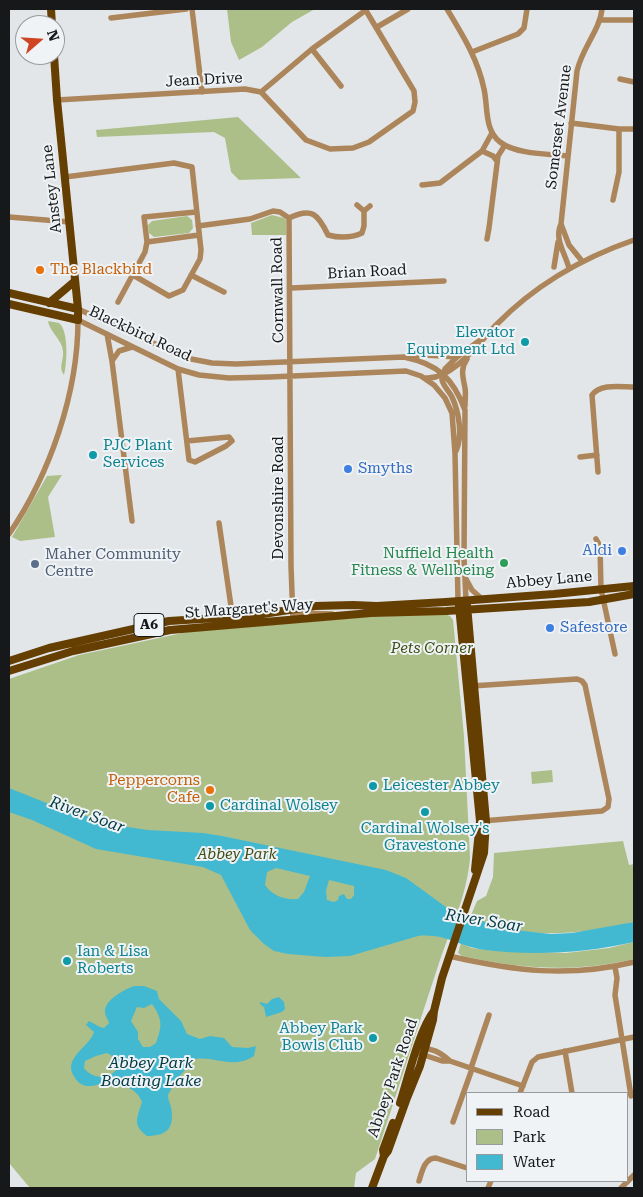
<!DOCTYPE html>
<style>
body{margin:0}
#map{position:relative;width:643px;height:1197px;overflow:hidden;background:#e2e6e9;font-family:"Roboto Serif",serif}
canvas{display:block}
.frame{position:absolute;inset:0;border:10px solid #161819;pointer-events:none}
.legend{position:absolute;left:466px;top:1092px;width:162px;height:90px;box-sizing:border-box;background:#eff3f6;border:1px solid #989b9e;margin:0;padding:6px 9px;list-style:none;font-size:15px;color:#161819}
.legend li{display:flex;align-items:center;gap:10px;height:25px}
.legend b{width:25px;border:1px solid #989b9e}
.north{position:absolute;left:15px;top:15px;width:50px;height:50px;box-sizing:border-box;background:#eff3f6;border:1px solid #989b9e;border-radius:50%;rotate:71deg;font-size:14px;font-weight:700;line-height:20px;text-align:center;color:#161819}
.north::after{content:'';display:block;margin:auto;width:18px;height:22px;background:#cf4524;clip-path:polygon(50% 0,100% 100%,50% 72%,0 100%)}
</style>
<div id="map">
<canvas width="643" height="1197"></canvas>
<div class="frame"></div>
<ul class="legend">
<li><b style="height:6px;background:#653e02"></b>Road</li>
<li><b style="height:14px;background:#adbf88"></b>Park</li>
<li><b style="height:14px;background:#42b9d0"></b>Water</li>
</ul>
<div class="north">N</div>
</div>
<script>
const context = document.querySelector('canvas').getContext('2d');
context.lineJoin = 'round';
function fill(path, color) { context.fillStyle = color; context.fill(path, 'evenodd'); }
function stroke(path, color, width, dash) { context.strokeStyle = color; context.lineWidth = width; context.lineCap = dash ? 'butt' : 'round'; context.setLineDash(dash || []); context.stroke(path); }
function drawText(font, color, halo, rows, align = 'center') {
  context.font = font + ' "Roboto Serif",serif'; context.lineWidth = 4; context.setLineDash([]); context.textBaseline = 'middle'; context.strokeStyle = halo; context.fillStyle = color; for (const [text, x, y, turn = 0] of rows) {
    context.save(); context.translate(x, y); context.rotate((+turn || 0) * Math.PI / 180); context.textAlign = isNaN(turn) ? turn : align; if (halo) context.strokeText(text, 0, 0); context.fillText(text, 0, 0); context.restore();
  }
}
fill(new Path2D(`
 M227,9H315L292,22L262,47L239,60L231,42Z
 M238,117L301,178L239,180L231,172L225,138L214,132L97,137L96,130Z
 M272,215L284,218L286,220V235H252L251,223Z
 M187,216L192,220L193,228L189,233L154,237L149,233L148,225L152,221Z
 M48,321L59,323C69,331 67,364 64,375C58,368 64,360 63,351C62,339 50,333 48,321Z
 M62,475L48,497L55,537L20,541L12,537L47,476Z
 M445,614L450,616L453,620L464,736L470,858C467,894 452,926 440,960C418,1026 397,1093 375,1159L356,1173L354,1188H30L9,1163V679L79,655L187,632L365,617Z
 M552,770L553,782L532,784L531,772Z
 M623,841L629,865L634,864V922C576,935 530,940 472,919L471,915L477,901L486,896L493,877L494,853Z
 M634,942V959C574,973 522,969 462,956L458,953L461,943L472,948L487,950L566,953L609,948Z`), '#adbf88');
fill(new Path2D(`
 M9,788L49,804L114,825L148,830L203,833L222,836L386,870L406,878L450,910L505,929L551,934L572,933L634,922V942C585,953 535,956 485,950C460,947 445,933 418,936L350,956L325,957L288,954L274,951L264,944L250,930L221,875L203,867L96,849L32,820L9,812ZM276,868L310,876L304,892L298,899C284,900 273,896 265,885L267,872ZM329,880L354,886V895L351,899H347L344,894L339,896L338,900L334,902L327,900L326,891Z
 M134,986H144L157,991L159,999L181,1021L187,1034L200,1039L210,1036L224,1038L232,1047L248,1048L256,1046L254,1056C232,1070 217,1056 195,1059L176,1080L168,1095C168,1100 170,1103 171,1107C175,1128 167,1136 147,1136C132,1125 137,1118 142,1102C139,1095 135,1091 129,1088C125,1085 120,1082 115,1082C101,1081 85,1094 75,1078C61,1058 89,1048 94,1032L86,1025L89,1021L100,1027L104,1028L109,1023C108,1019 105,1016 105,1012C104,1000 125,989 134,986ZM152,1004C163,1020 162,1026 156,1043L150,1047H143L138,1039V1032L131,1021L137,1007L144,1008ZM107,1053C114,1056 116,1062 117,1069C108,1080 92,1079 84,1068L85,1061L96,1056Z
 M279,997L284,1002L285,1009L282,1012L266,1017L264,1007L260,1004V1002L267,1004L272,999Z`), '#42b9d0');
stroke(new Path2D(`
 M192,9L202,92
 M447,9C462,34 478,59 484,89C488,106 484,130 500,142C515,154 548,154 567,156
 M111,18L186,9
 M601,20H634
 M377,27L408,9
 M312,49L341,86
 M472,52L518,34L524,28L527,9
 M620,79L634,82
 M261,92L312,49L366,10
 M57,100L245,89L261,92L306,140L330,149L353,148L369,142L413,111L415,102L414,91L365,9
 M571,123L619,129H634
 M482,151L493,156L497,161
 M65,177L174,163L192,167L201,250L200,259L183,290L169,296L133,275
 M422,185L440,183L482,151L492,133
 M613,200L619,172V129
 M357,205L364,211L370,206
 M9,217L70,222
 M289,218L291,566L293,620
 M561,224L569,245L582,261
 M198,226L250,219L273,211L280,212L289,218C312,207 318,214 328,235C339,238 351,238 362,233L364,226V211
 M487,239L489,228L498,156L505,145
 M147,242L199,235
 M554,267L558,242
 M569,268C565,253 554,239 561,224L577,71C582,48 600,30 602,9
 M191,275L224,292
 M291,288L444,281
 M118,302L145,252L147,242L144,217L196,212
 M78,309L186,358L212,363L236,364L404,357C438,364 453,378 465,410L464,558L466,600
 M107,334L112,361L132,521
 M411,356L425,355L457,357L479,341
 M112,361L119,351L132,347
 M178,369L189,460L195,462L226,446L232,441L229,437L187,441
 M426,378C452,380 479,343 496,325C535,285 582,258 634,240
 M465,406C465,400 466,394 465,388C463,377 460,369 467,359
 M456,451C463,436 459,412 452,397C449,391 444,387 442,380L445,369L457,357
 M580,457L597,455
 M598,472L592,395C600,383 622,387 634,387
 M219,523L233,620
 M9,534C50,474 78,393 78,320L178,369L199,375L229,378L270,377L406,371L421,376L434,385L445,398L452,413L455,453L458,601
 M596,539L600,546L601,589L615,654
 M466,579L472,590L482,599
 M293,609L297,613L332,614
 M472,686L577,679L582,681L585,685L609,799L608,807L602,811L482,821
 M449,956C515,971 568,978 634,962
 M615,967L617,978L615,995L631,1096
 M417,1049C431,1047 440,1052 450,1061L523,1086
 M565,1051L572,1093
 M421,1054L442,1061H450
 M471,1068L489,1015
 M520,1093L532,1062L538,1057L634,1037
 M453,1122L472,1069
 M419,1181C422,1172 424,1158 436,1158L467,1168
 M488,1188L491,1181
 M621,1188L634,1175`), '#ac865a', 5.5);
stroke(new Path2D(`
 M51,9L52,25
 M9,293L78,309
 M49,303L75,281
 M9,304L78,320V309L57,100L54,55
 M459,606L480,821L475,870
 M9,661L49,648L169,621L250,616L315,606L353,605L377,606L446,602L554,594L634,586
 M9,671L73,651L170,630L371,613L446,611L589,602L634,594
 M400,1103C408,1078 419,1030 434,1011
 M384,1156L383,1150L393,1123
 M372,1188L384,1156L388,1151L407,1098L420,1066L433,1020L434,1011L442,978L484,853L486,821L467,605`), '#653e02', 8);
for (const [x, y, r, color] of [
 [40,270,5,"#e8710a"],
 [525,342,5,"#0f9aa8"],
 [93,455,5,"#0f9aa8"],
 [348,469,5,"#3f7fe0"],
 [622,551,5,"#3f7fe0"],
 [504,563,5,"#2e9e5b"],
 [35,564,5,"#5c6f8a"],
 [550,628,5,"#3f7fe0"],
 [373,786,5,"#0f9aa8"],
 [210,790,5,"#e8710a"],
 [210,806,5,"#0f9aa8"],
 [425,812,5,"#0f9aa8"],
 [67,961,5,"#0f9aa8"],
 [373,1038,5,"#0f9aa8"]
]) { const dot = new Path2D(); dot.arc(x, y, r, 0, 2 * Math.PI); context.fillStyle = color; context.fill(dot); stroke(dot, '#eff3f6', 2); }
for (const [x, y, w] of [
 [149,625,30]
]) { const box = new Path2D(); box.roundRect(x - w / 2, y - 11.5, w, 23, 4); context.fillStyle = '#eff3f6'; context.fill(box); stroke(box, '#161819', 1); }
drawText('bold 14px', '#161819', null, [
 ["A6",149,625]
]);
drawText('15px', '#161819', '#eff3f6', [
 ["Jean Drive",204,80,-3],
 ["Somerset Avenue",559,127,-83],
 ["Anstey Lane",52,189,-96],
 ["Brian Road",367,272,-3],
 ["Cornwall Road",278,290,-91],
 ["Blackbird Road",140,334,25],
 ["Devonshire Road",279,498,-90],
 ["Abbey Lane",549,580,-5],
 ["St Margaret's Way",249,609,-4],
 ["Abbey Park Road",393,1078,-71]
]);
drawText('15px', '#c56008', '#eff3f6', [
 ["The Blackbird",50,270],
 ["Peppercorns",200,781,"right"],
 ["Cafe",200,798,"right"]
], 'left');
drawText('15px', '#0d838f', '#eff3f6', [
 ["Elevator",515,333,"right"],
 ["Equipment Ltd",515,350,"right"],
 ["PJC Plant",103,446],
 ["Services",103,463],
 ["Leicester Abbey",383,786],
 ["Cardinal Wolsey",220,806],
 ["Cardinal Wolsey's",425,829,"center"],
 ["Gravestone",425,846,"center"],
 ["Ian & Lisa",77,952],
 ["Roberts",77,969],
 ["Abbey Park",363,1029,"right"],
 ["Bowls Club",363,1046,"right"]
], 'left');
drawText('15px', '#366cbe', '#eff3f6', [
 ["Smyths",358,469],
 ["Aldi",612,551,"right"],
 ["Safestore",560,628]
], 'left');
drawText('15px', '#27864d', '#eff3f6', [
 ["Nuffield Health",494,554],
 ["Fitness & Wellbeing",494,571]
], 'right');
drawText('15px', '#4e5e75', '#eff3f6', [
 ["Maher Community",45,555],
 ["Centre",45,572]
], 'left');
drawText('italic 15px', '#3f4e15', '#eff3f6', [
 ["Pets Corner",432,649],
 ["Abbey Park",237,855]
]);
drawText('italic 16px', '#023b44', '#eff3f6', [
 ["River Soar",87,815,20],
 ["River Soar",484,921,9],
 ["Abbey Park",151,1063],
 ["Boating Lake",151,1081]
]);
</script>
